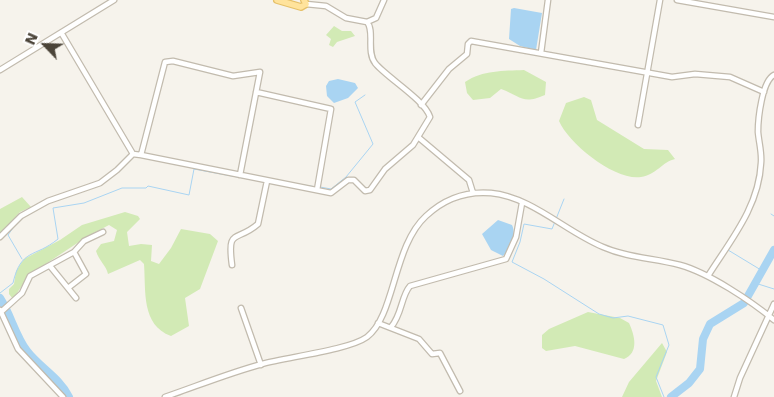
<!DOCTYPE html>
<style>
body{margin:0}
#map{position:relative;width:774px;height:397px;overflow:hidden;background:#f6f3ec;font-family:"DejaVu Sans",sans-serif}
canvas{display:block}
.north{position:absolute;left:20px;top:20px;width:50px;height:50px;-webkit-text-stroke:4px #fff;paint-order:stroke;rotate:294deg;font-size:14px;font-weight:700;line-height:20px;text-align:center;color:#4b4439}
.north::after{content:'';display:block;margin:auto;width:18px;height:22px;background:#4b4439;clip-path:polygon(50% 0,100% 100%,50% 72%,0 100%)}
</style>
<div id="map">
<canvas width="774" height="397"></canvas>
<div class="north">N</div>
</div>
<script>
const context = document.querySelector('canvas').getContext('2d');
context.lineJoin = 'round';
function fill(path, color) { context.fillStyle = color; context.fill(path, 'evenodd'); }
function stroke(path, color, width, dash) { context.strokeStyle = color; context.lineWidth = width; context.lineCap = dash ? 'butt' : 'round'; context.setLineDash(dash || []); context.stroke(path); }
fill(new Path2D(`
 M334,26L342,31H351L355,36L337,42L333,47L329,45L331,39L326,35Z
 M524,70L546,82L545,95C522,105 521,96 501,89L490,98L473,100L467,93L465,82C483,70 503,71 524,70Z
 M584,97L591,100L597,120L644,149L668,150L675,159C662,162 656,175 641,177C615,181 569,144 559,121L566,103Z
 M22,197L31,207L20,212L0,234V209Z
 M125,212L138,216L140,219L127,232L129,246L141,244L152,245L151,261L159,264L171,248L181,229L210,234L218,241L200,289L185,298L189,326L171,336C141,325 146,291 144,264L140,260L108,274C106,265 99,261 96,251L101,244L114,241L117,230L109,225L88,236L29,275L13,299L9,294V289L14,284L16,271L24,259L60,240L82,225Z
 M588,312L620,318L629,323C635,336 639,353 624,359L575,346L546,351L542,348V335L549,329Z
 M662,343L667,352L656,381L662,397H622L629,382Z`), '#d2eab5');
fill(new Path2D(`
 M514,8L542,13L536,50L520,46L509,39L511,9Z
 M338,79L355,83L358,88L348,98L334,103L327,96L326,86L329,81Z
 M498,220L512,225C517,235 510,249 503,256L491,250L482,234Z`), '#a9d4f2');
stroke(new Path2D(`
 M262,178L316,187
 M320,187L331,189L346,177L373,144L355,102L365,95
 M564,199L552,229L524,224L520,242L512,262L544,279L599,314L613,318L628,316L663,325L669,345L656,377L664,397
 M771,214L774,216
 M15,225L8,235L22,259
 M728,250L761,270
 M755,283L774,289
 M0,293L13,283C21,248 35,258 58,239L53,208L84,203L122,188H146L148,186L189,195L194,169L259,181`), '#a9d4f2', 1);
stroke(new Path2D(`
 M0,298C11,315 15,335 27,351C39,367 60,378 69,397
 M671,397L689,383L700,369L703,339L710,324L744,303L774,250`), '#a9d4f2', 8);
const minor = new Path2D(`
 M677,0L774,17
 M306,4L326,6L346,18L367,22
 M62,34L133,154
 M541,53L548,0
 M0,70L114,0
 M256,92L331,109L317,190
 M421,105L449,69L467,54L468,44L471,41L672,77L695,74L730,77L764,92
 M638,125L660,0
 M418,137L469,180L473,193
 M133,154L141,155L165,62L173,61L233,76L260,72L240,175
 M141,155L331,193L348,180H354L365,191L370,190L385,169L413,145L430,117C425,100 386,77 375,63C366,51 375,31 367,22L376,18L384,0
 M0,237L21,216L48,201L100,183L117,170L133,154
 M232,265C227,227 236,243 258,224L267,181
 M50,266L76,298
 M708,276C730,241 759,207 761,163C762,153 759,143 758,132C758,119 762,81 774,75
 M68,288L86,274L74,252
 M241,308L261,365
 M0,310L18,349L63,397
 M1,312L22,293L30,276L74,252L84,241L103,232
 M378,323L419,339L432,354L440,353L460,391
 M391,327C402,315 401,296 410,286L506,259L516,237L522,203
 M165,397C197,386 229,373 262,364C287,357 349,350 367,337C395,316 393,246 426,216C444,199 467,191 491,193C532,197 566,232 603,247C628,258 654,258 680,265C709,273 751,301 774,320
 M734,397L740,378L774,304`);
const major = new Path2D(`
 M277,0L301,7L306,4L304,0`);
stroke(minor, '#c2bbae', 7);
stroke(major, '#e6c16a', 8);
stroke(minor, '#fff', 4.5);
stroke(major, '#ffe39c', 5.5);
</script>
